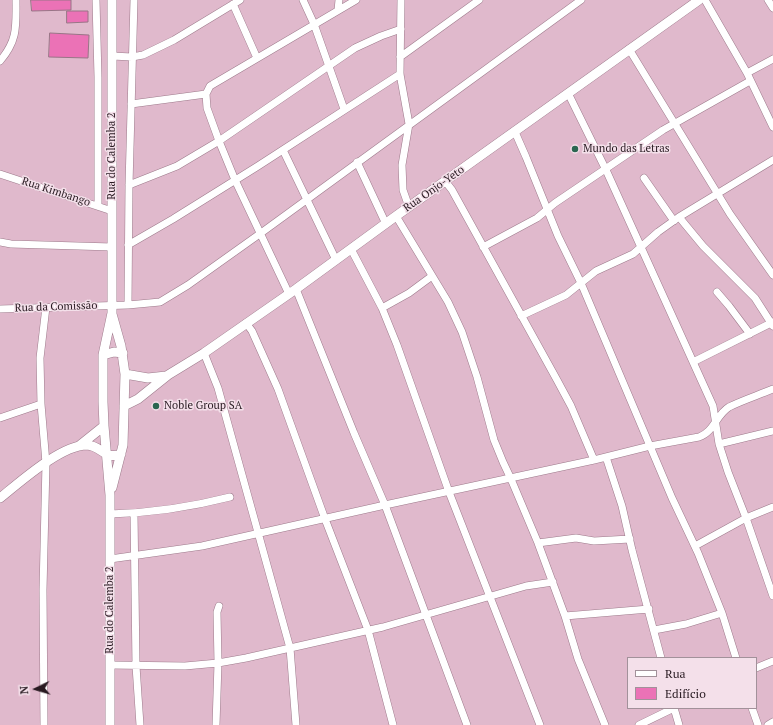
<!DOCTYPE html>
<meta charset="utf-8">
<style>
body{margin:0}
#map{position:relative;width:773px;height:725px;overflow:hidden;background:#e0b9cc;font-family:"PT Serif",serif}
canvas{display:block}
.legend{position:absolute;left:627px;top:657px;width:130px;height:52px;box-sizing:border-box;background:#f4e0ea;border:1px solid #a2919a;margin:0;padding:5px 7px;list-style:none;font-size:12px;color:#281a21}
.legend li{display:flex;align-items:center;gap:8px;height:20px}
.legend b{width:20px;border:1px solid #a2919a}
.north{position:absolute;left:16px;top:669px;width:40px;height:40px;-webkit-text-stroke:3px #f4e0ea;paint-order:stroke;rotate:265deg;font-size:11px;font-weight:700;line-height:16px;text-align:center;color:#281a21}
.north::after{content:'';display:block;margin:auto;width:14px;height:18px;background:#281a21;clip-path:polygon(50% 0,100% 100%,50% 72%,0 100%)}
</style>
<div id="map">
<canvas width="773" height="725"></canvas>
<ul class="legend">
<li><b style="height:5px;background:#fff"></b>Rua</li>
<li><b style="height:11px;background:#eb72b6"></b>Edifício</li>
</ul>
<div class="north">N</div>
</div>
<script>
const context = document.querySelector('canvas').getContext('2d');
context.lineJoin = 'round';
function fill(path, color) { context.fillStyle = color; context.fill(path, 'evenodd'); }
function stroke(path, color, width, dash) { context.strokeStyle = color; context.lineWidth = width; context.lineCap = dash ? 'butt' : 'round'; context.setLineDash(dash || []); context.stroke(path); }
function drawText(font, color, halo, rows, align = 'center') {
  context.font = font + ' "PT Serif",serif'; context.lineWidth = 3; context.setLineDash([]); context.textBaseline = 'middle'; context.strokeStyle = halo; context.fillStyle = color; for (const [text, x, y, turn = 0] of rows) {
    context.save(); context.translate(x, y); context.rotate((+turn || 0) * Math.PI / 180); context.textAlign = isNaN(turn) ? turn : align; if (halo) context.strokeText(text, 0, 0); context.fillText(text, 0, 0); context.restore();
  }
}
const building = new Path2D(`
 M31,0H71V10L32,11Z
 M67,11H88V22L67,23Z
 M50,33L89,35L88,58L49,57Z`);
fill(building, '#eb72b6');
stroke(building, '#987586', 1);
const minor = new Path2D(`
 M96,0L98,77V206
 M303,0L314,24L344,109
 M401,0L400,74L409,124L402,165L403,190L409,207
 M705,0L747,73L773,127
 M768,0L773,8
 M233,4L257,58
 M338,10L339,0
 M629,49L730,214L773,275
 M112,56L132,57L143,55L174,40L240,0
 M400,57L479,0
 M0,61C18,40 16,26 16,0
 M747,73L773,59
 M568,93L606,170L713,406L719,444L728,472L746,518L773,596
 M131,104L206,94
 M515,132L526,157L558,236L581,283L672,498L698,553L722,613L736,658
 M283,150L336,260
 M357,162L386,224
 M0,174L112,211
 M644,178L674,221
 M445,181L452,190L557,380L571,406L594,460
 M129,185L177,166L219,141L355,48L381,36L401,29
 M396,216L448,302L462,332L477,377L494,440L503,462L511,479L538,543L565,616L578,659L605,725
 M679,217L703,246L755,298L773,326
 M0,242L11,244L112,247
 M128,245L173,219L258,166L400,74
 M483,247L537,218L555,203L663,130L750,81
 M351,249L382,308L397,345L449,492L540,725
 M296,289L354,433L385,505L467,725
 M717,292L729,306L750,334
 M289,294L235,180L219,141L207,108L206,94L210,86L356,0
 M128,305L129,185L134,0
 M382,308L409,293L432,276
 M0,309L128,305L160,302L188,285L261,233L581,0
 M521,316L566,295L596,271L633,254L658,232L679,217L773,160
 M246,323L252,331L278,389L325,519L368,630L393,725
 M204,353L218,388L290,648L296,725
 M693,362L773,322
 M0,418L41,404
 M719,444L773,431
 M606,457L622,506L632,550L661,658
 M134,513L136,666L140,725
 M110,514C151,513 191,507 230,497
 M538,543L576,538L594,541L630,539
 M695,546L746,518L773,507
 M110,559L202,546L385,505L594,460L650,446L699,437C714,432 716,415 729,407C743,400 759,395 773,389
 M565,616L649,609
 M654,630L686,624L722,613
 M110,665L185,666L218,663L246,658L383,627L526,586L553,582
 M756,668L773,661
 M752,708L758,725
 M44,725L43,590L46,463L41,404L40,358L46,307
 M216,725L218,663L217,612L219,606
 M639,725L674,708L679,725
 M768,725L773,722`);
const secondary = new Path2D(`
 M103,355L114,352L123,353
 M125,374L148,378L166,376
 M124,406L138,399L168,375L204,353L296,289L396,216L699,0
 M79,446L104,426
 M112,488L123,445L125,374L121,346L112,314
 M0,498C20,482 61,445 87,445C102,446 104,460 121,454
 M110,725V495L104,426L103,402V355L112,313V0`);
stroke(minor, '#9d7a8b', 8);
stroke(secondary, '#9d7a8b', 10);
stroke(minor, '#fff', 7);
stroke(secondary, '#fff', 9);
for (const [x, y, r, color] of [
 [575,149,4,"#2a6650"],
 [156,406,4,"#2a6650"]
]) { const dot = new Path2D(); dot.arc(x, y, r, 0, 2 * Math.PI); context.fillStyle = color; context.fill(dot); stroke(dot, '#f4e0ea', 1.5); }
drawText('11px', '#281a21', '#f4e0ea', [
 ["Mundo das Letras",583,149],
 ["Noble Group SA",164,406]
], 'left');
drawText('11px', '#281a21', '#f4e0ea', [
 ["Rua do Calemba 2",112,156,-90],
 ["Rua Onjo-Yeto",434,189,-35],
 ["Rua Kimbango",56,192,18],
 ["Rua da Comissão",56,307,-2],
 ["Rua do Calemba 2",110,610,-90]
]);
</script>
